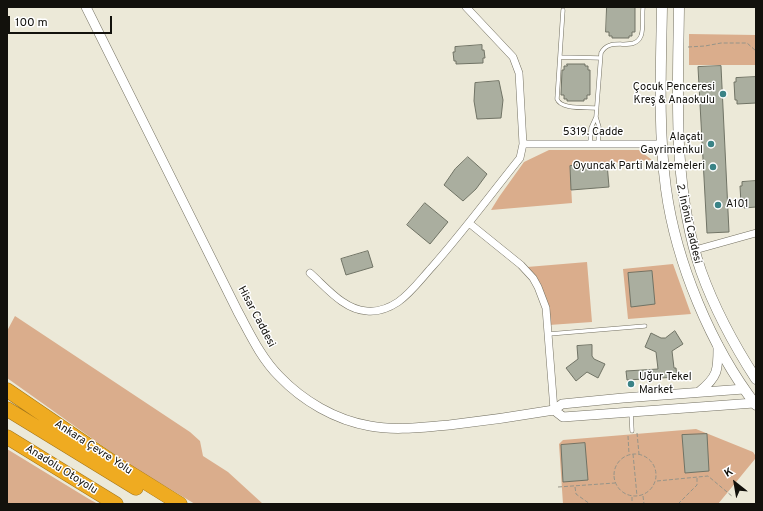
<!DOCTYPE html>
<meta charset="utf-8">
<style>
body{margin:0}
#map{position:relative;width:763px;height:511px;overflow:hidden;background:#ece9d8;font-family:Overpass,sans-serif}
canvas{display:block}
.frame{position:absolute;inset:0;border:8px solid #12110c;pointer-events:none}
.north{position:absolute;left:715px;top:463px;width:40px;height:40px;-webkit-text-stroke:3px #fff;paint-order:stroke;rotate:329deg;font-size:11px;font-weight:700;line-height:16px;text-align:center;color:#12110c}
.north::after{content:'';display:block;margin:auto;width:14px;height:18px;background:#12110c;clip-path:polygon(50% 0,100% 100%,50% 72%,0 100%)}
.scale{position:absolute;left:8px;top:16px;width:104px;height:18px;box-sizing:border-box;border:2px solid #12110c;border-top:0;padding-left:5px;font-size:12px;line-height:14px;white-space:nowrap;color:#12110c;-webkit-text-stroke:3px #fff;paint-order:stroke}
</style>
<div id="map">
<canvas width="763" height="511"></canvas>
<div class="frame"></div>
<div class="north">K</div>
<div class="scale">100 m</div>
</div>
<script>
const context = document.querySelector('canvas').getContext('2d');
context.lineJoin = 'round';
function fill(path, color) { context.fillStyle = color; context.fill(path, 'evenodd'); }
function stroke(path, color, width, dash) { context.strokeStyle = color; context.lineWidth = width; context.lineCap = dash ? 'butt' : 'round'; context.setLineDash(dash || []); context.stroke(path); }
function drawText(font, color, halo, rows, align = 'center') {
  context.font = font + ' Overpass,sans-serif'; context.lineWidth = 3; context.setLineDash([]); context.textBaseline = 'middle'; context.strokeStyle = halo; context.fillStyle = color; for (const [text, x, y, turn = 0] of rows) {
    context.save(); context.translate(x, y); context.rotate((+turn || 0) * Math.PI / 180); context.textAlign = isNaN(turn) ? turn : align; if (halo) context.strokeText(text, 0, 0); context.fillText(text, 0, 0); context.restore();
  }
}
fill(new Path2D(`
 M689,34L756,35V65H689Z
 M549,150H639L652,160L570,166L572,203L491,210L499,197L524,162Z
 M587,262L592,322L549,325L537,281L527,267Z
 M673,264L691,314L628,319L623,269Z
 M15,316L190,432L200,441L203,456L228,472L263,504H195L128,464L7,378V331Z
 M696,429L753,452L755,455V459L718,504H563L559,444L563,440Z
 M7,449L89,499L98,504H7Z`), '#daad8c');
const building = new Path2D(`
 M607,7H635V32H632V36H629V38H612V36H609V32H606Z
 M482,45V50H484L485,58H483V63L456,64V61H454L453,52H455V47Z
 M567,64H585V66H588V70H590V95H587V99H584V101H567V99H564V95H561L562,70H564V66H567Z
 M721,66L729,232L707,233L698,67Z
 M756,77V103L737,104V100H735L734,82H736V78Z
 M499,81L503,100L501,118L477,119L474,101L475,83Z
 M468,157L487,174L476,189L463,201L444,185L455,169Z
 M607,163L609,187L571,190L570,166Z
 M756,181V207L744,208L743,204H741L740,186H742V182Z
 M425,203L448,222L430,244L407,225Z
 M368,251L373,267L346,275L341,259Z
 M652,271L655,304L631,307L628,273Z
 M675,331L683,344L672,351L674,368H676L677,377L627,380L626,371L658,369L656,352L645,347L651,333L661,338H665Z
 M592,345V356L594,359L605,364L598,378L587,372L576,381L566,368L578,359L577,346Z
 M707,434L709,471L685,473L682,435Z
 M585,443L588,480L563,482L561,445Z`);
fill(building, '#aaae9f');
stroke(building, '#707365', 1);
const service = new Path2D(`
 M563,10L557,99C561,110 586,107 596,108
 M560,57L600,58
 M596,117L601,53C610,35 634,53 641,36C644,28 642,16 643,8
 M590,144L591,128L596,117L599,127L598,144
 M549,334L645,326
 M631,412L632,431`);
const minor = new Path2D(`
 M523,144H662
 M469,223L521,265L533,278L538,287L546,308L554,410
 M695,250L756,233
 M310,273C326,287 344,310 367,311C378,312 389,308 398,302C411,293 421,279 432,267C463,232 491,194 520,158L523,144L519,73L513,57L466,7`);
const tertiary = new Path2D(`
 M86,7L238,312C250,334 261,358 279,376C303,401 335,420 370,426C396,431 423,427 449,425C484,421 519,416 554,410L562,404L623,398L744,389
 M699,392C719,376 718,369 718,345
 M554,410L563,417L754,403`);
const secondary = new Path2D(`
 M662,7C661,67 658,129 666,189C676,262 711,347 756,405
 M679,7C678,95 672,187 701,271C715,310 734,345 756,379`);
const motorway = new Path2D(`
 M7,390L111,461L180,504
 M7,409L136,488
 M7,437L116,504`);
stroke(service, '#747162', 4.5);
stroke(minor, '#747162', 8);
stroke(tertiary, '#747162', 10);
stroke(secondary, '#747162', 11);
stroke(motorway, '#a2751a', 15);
stroke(new Path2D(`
 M688,47L705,46L721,43H747L756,51
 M637,433L639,454
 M628,436L629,454
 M614 475a21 21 0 1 1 42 0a21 21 0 1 1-42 0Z
 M633,454L637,496
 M657,481L708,476L733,497
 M558,487L615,483
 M575,487L576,494L590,504
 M643,496L644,504
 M632,497V504
 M678,504L697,485V478`), '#969488', 1, [4, 2]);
stroke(service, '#fff', 3.5);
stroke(minor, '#fff', 7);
stroke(tertiary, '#fff', 9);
stroke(secondary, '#fff', 10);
stroke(motorway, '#efab21', 14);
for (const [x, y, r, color] of [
 [723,94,4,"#3a8386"],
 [711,144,4,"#3a8386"],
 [713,167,4,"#3a8386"],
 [718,205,4,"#3a8386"],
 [631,384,4,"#3a8386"]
]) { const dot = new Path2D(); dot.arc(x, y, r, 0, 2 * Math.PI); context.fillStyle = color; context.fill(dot); stroke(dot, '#fff', 1.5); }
drawText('11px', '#12110c', '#fff', [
 ["Çocuk Penceresi",715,88],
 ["Kreş & Anaokulu",715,101],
 ["Alaçatı",703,138],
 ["Gayrimenkul",703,151],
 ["Oyuncak Parti Malzemeleri",705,167],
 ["A101",726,205,"left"],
 ["Uğur Tekel",639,378,"left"],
 ["Market",639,391,"left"]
], 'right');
drawText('11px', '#12110c', '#fff', [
 ["5319. Cadde",593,133],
 ["2. İnönü Caddesi",688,224,77],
 ["Hisar Caddesi",256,317,62],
 ["Ankara Çevre Yolu",93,448,33],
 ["Anadolu Otoyolu",61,470,32]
]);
</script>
